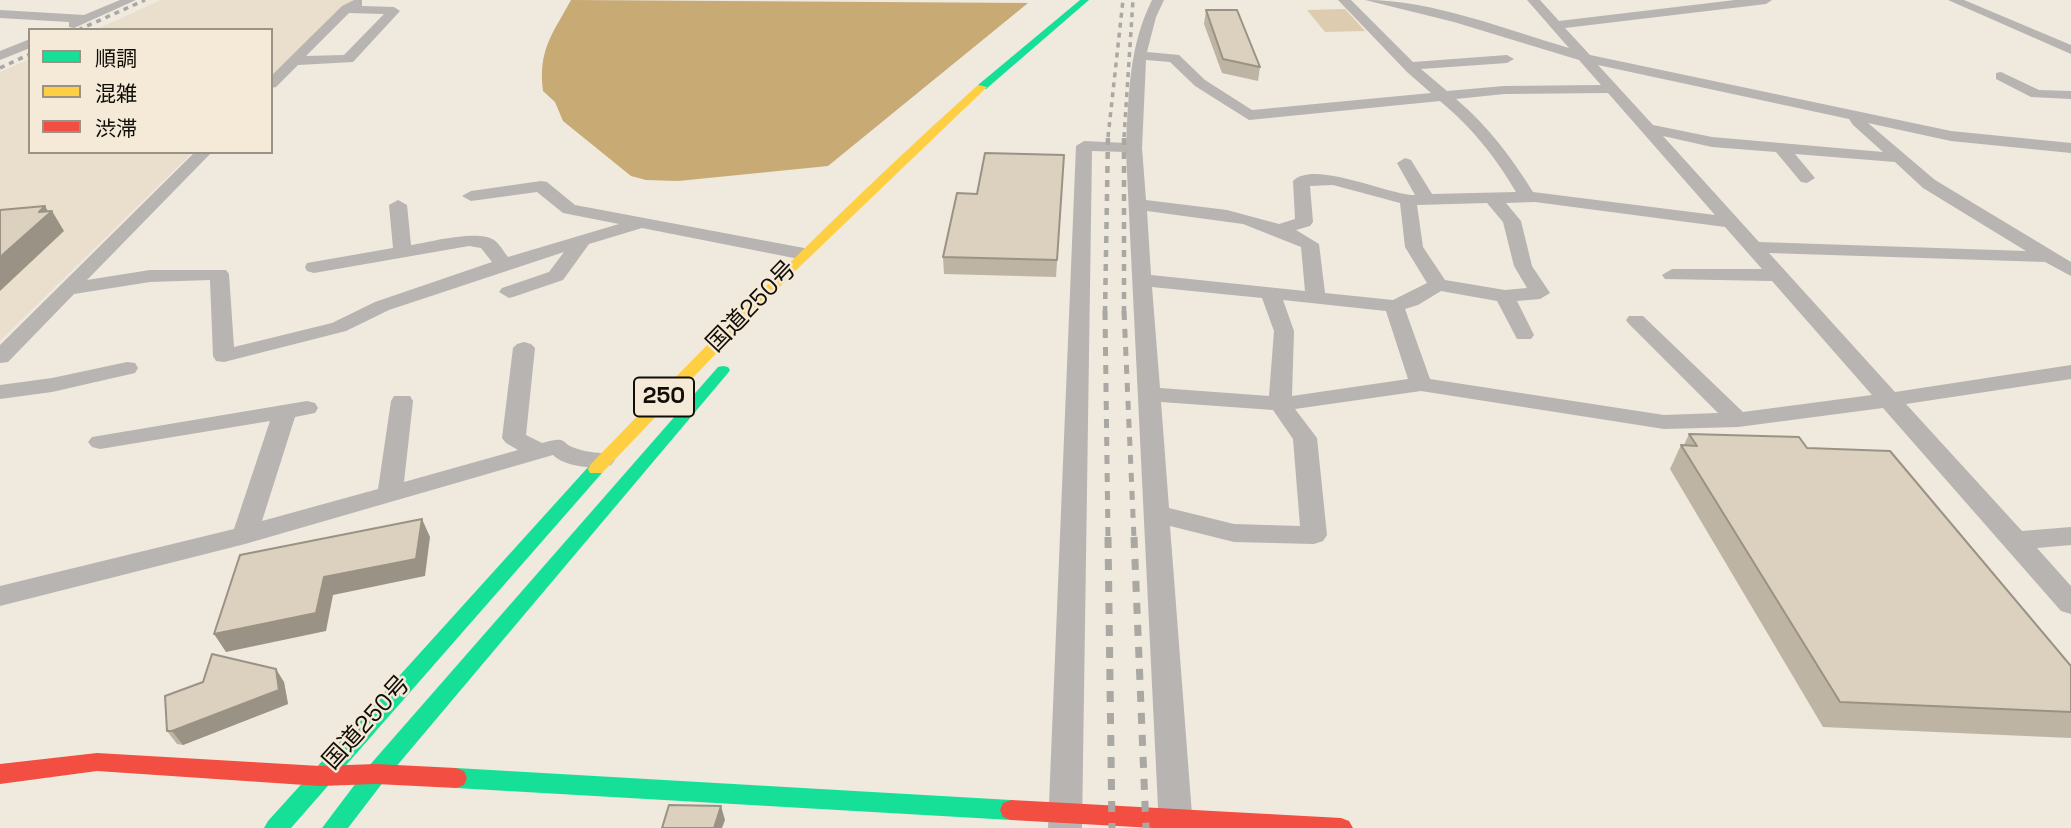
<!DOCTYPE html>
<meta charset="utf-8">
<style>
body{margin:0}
#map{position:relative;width:2071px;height:828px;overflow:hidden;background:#efe9de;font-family:"Space Grotesk","Noto Sans JP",sans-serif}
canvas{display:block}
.legend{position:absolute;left:28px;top:28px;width:245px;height:126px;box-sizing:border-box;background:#f5ead8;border:2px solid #9a9284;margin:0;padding:9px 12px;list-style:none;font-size:21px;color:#110d07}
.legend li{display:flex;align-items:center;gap:14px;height:35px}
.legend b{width:35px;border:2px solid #9a9284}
</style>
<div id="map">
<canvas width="2071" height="828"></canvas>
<ul class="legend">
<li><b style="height:9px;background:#16e098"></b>順調</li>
<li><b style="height:9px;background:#ffcf43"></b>混雑</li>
<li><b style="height:9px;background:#f24e42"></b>渋滞</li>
</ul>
</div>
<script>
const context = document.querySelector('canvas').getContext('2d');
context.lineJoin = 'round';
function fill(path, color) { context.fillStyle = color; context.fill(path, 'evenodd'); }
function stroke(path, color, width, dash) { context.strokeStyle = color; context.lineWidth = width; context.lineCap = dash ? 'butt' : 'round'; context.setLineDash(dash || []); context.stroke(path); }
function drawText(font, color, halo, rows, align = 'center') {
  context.font = font + ' "Space Grotesk","Noto Sans JP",sans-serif'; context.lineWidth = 5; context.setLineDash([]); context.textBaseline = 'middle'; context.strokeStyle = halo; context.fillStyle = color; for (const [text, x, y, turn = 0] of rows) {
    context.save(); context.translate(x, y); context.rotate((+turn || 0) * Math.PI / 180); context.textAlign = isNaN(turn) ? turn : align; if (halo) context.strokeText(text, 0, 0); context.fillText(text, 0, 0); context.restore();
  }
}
fill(new Path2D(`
 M161,0H356L340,9L271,76V30H95Z
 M30,59V152H193L0,341V72Z`), '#eadfcc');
fill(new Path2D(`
 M1345,9L1365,31L1325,32L1307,10Z`), '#ddccaf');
fill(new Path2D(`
 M571,0L1028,3L828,166L678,181L646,180L631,176L563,121L555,102L543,91C538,50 552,35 571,0Z`), '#c7aa74');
fill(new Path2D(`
 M120,0H136L74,28L69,27V22L0,18V10L84,15Z
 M354,0H362V6L394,7L400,11L353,62L298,65L276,87L271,88V76L342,6ZM349,13L384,14L344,55L306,56Z
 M1152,0H1164L1156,17L1147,52L1179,55L1205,80L1252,110L1431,93L1407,72L1338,0H1351L1413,62L1507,55L1514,59L1507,63L1421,69L1447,91L1504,86L1601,85L1579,60L1454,22L1365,0C1433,0 1504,29 1569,48L1527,0H1540L1559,21L1735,0H1772L1766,4L1565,28L1590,55L1951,131L2071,143V153L1951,141L1868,123L1935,180L2071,262V276L2045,262L1769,253L1895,392L2071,365V379L1906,404L2022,531L2071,527V545L2037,548L2071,586V614L2061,611L1883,408L1738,427L1664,429L1421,391L1295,409L1317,438L1327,535L1323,541L1314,544L1234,542L1170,526L1193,828H1159L1126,152L1092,151L1082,828H1048L1076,146L1084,141L1126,143C1129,93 1129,46 1152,0ZM1146,60L1170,62L1195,86L1249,120L1440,101C1473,129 1494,155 1516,192L1432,194L1411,160L1405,158L1397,163L1415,195C1388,195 1313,159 1293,181L1295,219L1279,224L1227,210L1146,200L1142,148ZM1598,65L1849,119L1853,125L1883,152L1712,137L1653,125ZM1608,93L1715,215L1533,192C1511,157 1488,126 1456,99L1504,94ZM1663,136L1712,147L1776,152L1801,182L1807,183L1815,178L1795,154L1895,162L1923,188L2026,251L1759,242ZM1333,185L1400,203L1405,247L1427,283L1393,300L1325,293L1319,244L1296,230L1310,226L1313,222L1310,186ZM1535,202L1725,227L1762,269H1672L1662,275L1665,279L1772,281L1872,395L1743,412L1643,316H1629L1626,320L1629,324L1718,413L1664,415L1430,379L1405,309L1418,305L1441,291L1497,301L1517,339H1531L1534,335L1517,301L1540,299L1550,293L1532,266L1521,221L1506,203ZM1487,203L1503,222L1514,266L1527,288L1505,290L1445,280L1423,247L1417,205ZM1147,211L1243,224L1301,247L1305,291L1151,275ZM1152,287L1262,298L1274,331L1269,396L1160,388ZM1283,300L1386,311L1408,379L1292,396L1294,331ZM1161,402L1273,410L1293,439L1300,526L1234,524L1169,508Z
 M1948,0H1964L2071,45V54Z
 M30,39V48L0,60V51Z
 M2001,72L2039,90L2071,91V99L2031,97L1996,79V73Z
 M195,152H212L87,280L150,270H226L229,274L234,347L332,323L375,302L492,262L481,248L469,246L314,273L307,271L305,267L307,263L393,248L389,205L398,200L407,205L411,245C430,242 478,229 494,240C499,243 504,252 508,257L619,224L563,213L537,192L471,201L462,196L471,191L541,181L547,182L575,205L804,248L813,254L804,260L642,228L589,244L563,280L516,296L509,298L499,292L502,288L549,272L564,252L389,310L346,331L224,362L216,361L213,356L210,280L150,282L74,294L8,362L0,363V345Z
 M524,342L531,344L535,348L526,435L542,443C571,435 558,444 578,449C588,453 600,452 611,455L615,460L611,465C595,470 565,467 553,455L245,544L0,606V586L234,529L270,421L100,449L92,447L88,442L92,437L307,401L315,403L318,408L315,413L295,417L262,521L378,489L391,401L394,396H410L413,401L404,482L518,450L506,443L502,438L513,348L517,344Z
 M127,362L135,363L138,368L135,373L52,392L0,399V385L52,378Z`), '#b7b4b1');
fill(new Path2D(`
 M1080,0H1089L986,89H978V85Z
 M723,366L728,367L730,370L728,373L384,781L348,828H322L368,767L718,367Z
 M596,464L604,469L602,473L291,828H264L268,821L590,465Z
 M456,768L1011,800L1019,803L1022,810L1019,817L1011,820L456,788L448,785L445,778L448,771Z`), '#16e098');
fill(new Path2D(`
 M978,85L987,87L790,276L602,473H590L588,469L590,465C716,335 843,206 978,85Z`), '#ffcf43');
fill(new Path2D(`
 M97,753L320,766L376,764L456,768L464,771L467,778L464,785L456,788L376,784L320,786L97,771L0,784V764Z
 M1011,800L1341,818L1349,821L1353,828H1153L1011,820L1003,817L1000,810L1003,803Z`), '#f24e42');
stroke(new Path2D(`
 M78,30L145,0
 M0,68L30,54
 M1108,137L1123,0
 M1124,137L1133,0`), '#aaa8a2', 3.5, [5, 5]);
stroke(new Path2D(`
 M1105,313L1108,136
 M1124,313V136`), '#aaa8a2', 4.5, [7, 7]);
stroke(new Path2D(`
 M1105,311L1108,538
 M1124,311L1134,538`), '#aaa8a2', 5, [9, 9]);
stroke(new Path2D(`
 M1108,537L1112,828
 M1134,537L1146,828`), '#aaa8a2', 7, [11, 11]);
fill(new Path2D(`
 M1206,10L1260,67L1258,81L1222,73L1204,24Z
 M1064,155L1056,277L944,274L943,257L977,194Z
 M1689,434L1807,448L2071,666V738L1823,727L1670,469L1681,445H1684Z
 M284,682L288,704L183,745L177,744L167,731Z`), '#bdb4a3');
fill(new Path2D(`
 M45,206L49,213L52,211L64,231L0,291V257Z
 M422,519L430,537L425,576L333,595L326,631L226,652L214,634L324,577Z
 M276,669L284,682L288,704L183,745L172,731Z
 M721,806L725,820L722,828H714Z`), '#9a9285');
const building = new Path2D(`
 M1206,10H1237L1260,67L1223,59Z
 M985,153L1064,155L1057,260L943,257L957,193L977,194Z
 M45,206L39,212L52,211L0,257V210Z
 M1689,434L1799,437L1807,448L1890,451L2071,666V712L1840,702L1681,445L1697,446Z
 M422,519L416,559L324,577L316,613L214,634L240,555Z
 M212,654L276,669L279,690L172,731H167L165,696L203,682Z
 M669,805L721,806L714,828H662Z`);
fill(building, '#dcd1be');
stroke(building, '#9a9285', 2);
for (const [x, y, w] of [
 [664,397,60]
]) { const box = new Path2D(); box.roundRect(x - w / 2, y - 19.5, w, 39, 5); context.fillStyle = '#f5ead8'; context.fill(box); stroke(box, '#110d07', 2); }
drawText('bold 23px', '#110d07', null, [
 ["250",664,397]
]);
drawText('24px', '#110d07', '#f5ead8', [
 ["国道250号",752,307,-46],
 ["国道250号",367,723,-48]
]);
</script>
